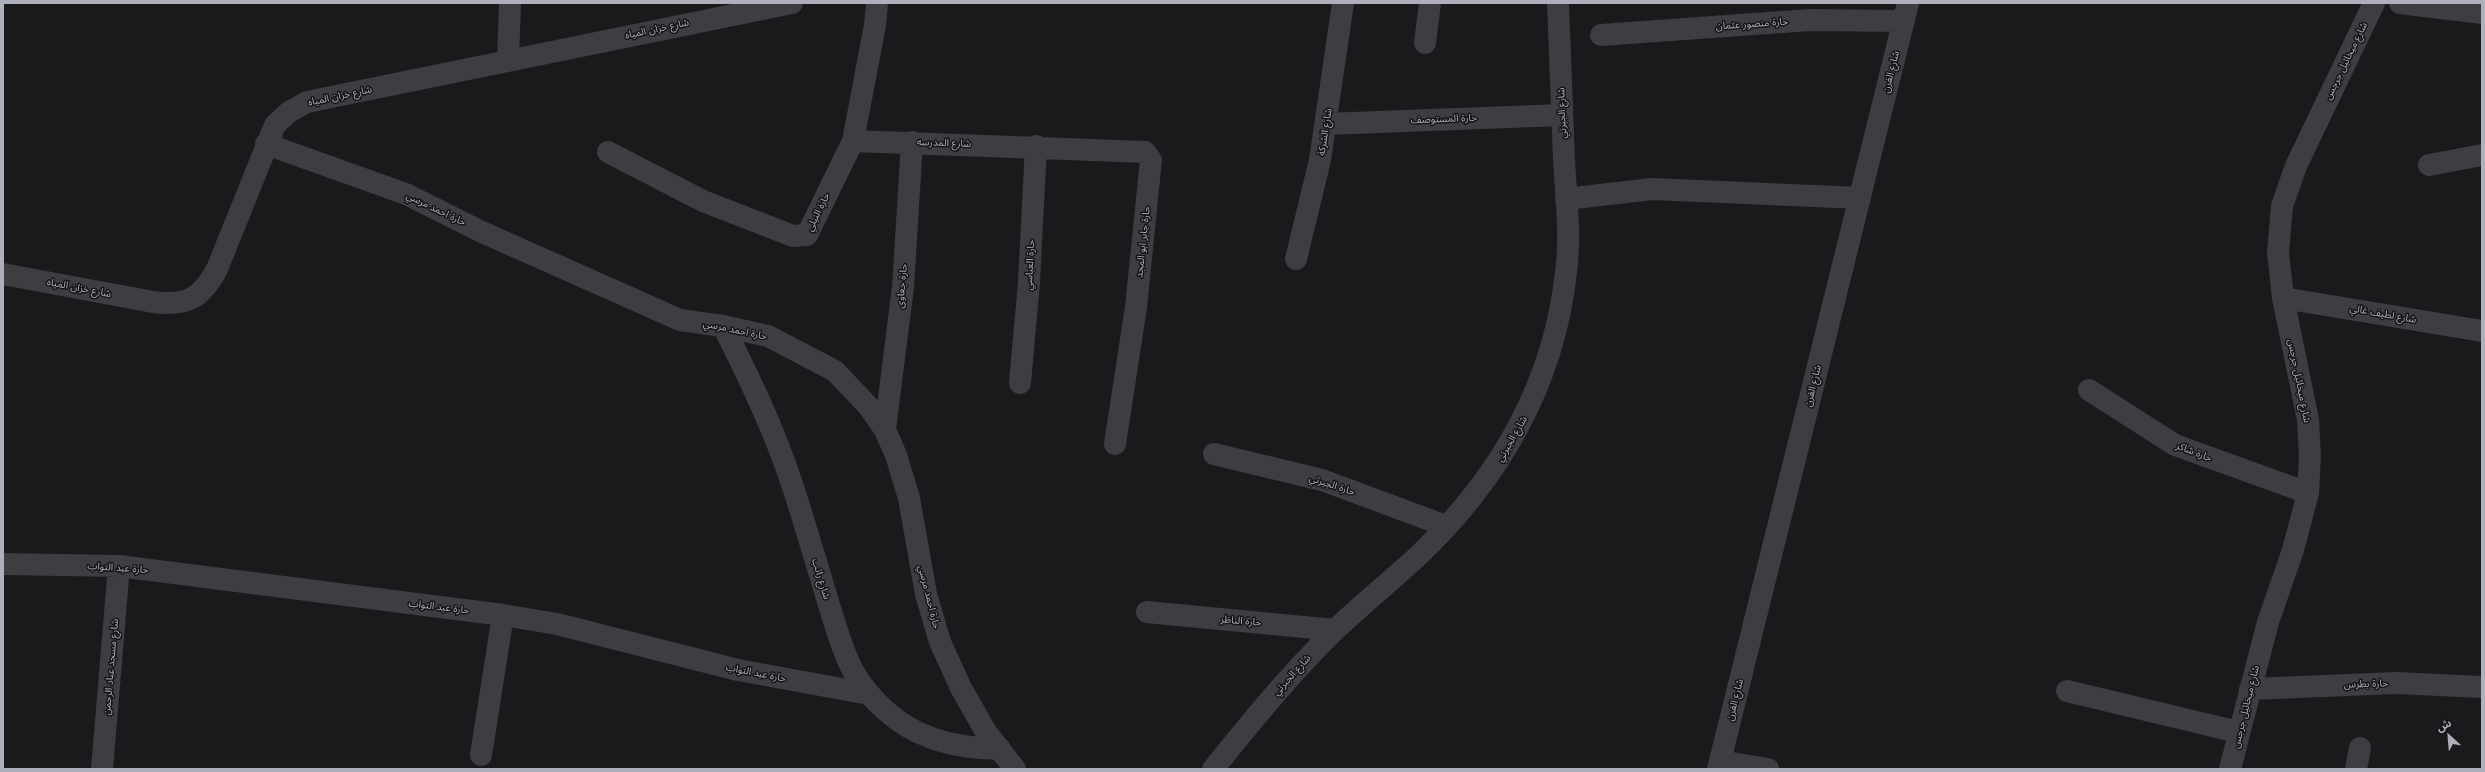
<!DOCTYPE html>
<meta charset="utf-8">
<style>
body{margin:0}
#map{position:relative;width:2485px;height:772px;overflow:hidden;background:#1a1a1c;font-family:Quicksand,"Noto Sans Arabic",sans-serif}
canvas{display:block}
.frame{position:absolute;inset:0;border:4px solid #adb0ba;pointer-events:none}
.north{position:absolute;left:2429px;top:716px;width:40px;height:40px;-webkit-text-stroke:3px #151517;paint-order:stroke;rotate:334deg;font-size:11px;font-weight:700;line-height:16px;text-align:center;color:#adb0ba}
.north::after{content:'';display:block;margin:auto;width:14px;height:18px;background:#adb0ba;clip-path:polygon(50% 0,100% 100%,50% 72%,0 100%)}
</style>
<div id="map">
<canvas width="2485" height="772"></canvas>
<div class="frame"></div>
<div class="north">ش</div>
</div>
<script>
const context = document.querySelector('canvas').getContext('2d');
context.lineJoin = 'round';
function stroke(path, color, width, dash) { context.strokeStyle = color; context.lineWidth = width; context.lineCap = dash ? 'butt' : 'round'; context.setLineDash(dash || []); context.stroke(path); }
function drawText(font, color, halo, rows, align = 'center') {
  context.font = font + ' Quicksand,"Noto Sans Arabic",sans-serif'; context.lineWidth = 3; context.setLineDash([]); context.textBaseline = 'middle'; context.strokeStyle = halo; context.fillStyle = color; for (const [text, x, y, turn = 0] of rows) {
    context.save(); context.translate(x, y); context.rotate((+turn || 0) * Math.PI / 180); context.textAlign = isNaN(turn) ? turn : align; if (halo) context.strokeText(text, 0, 0); context.fillText(text, 0, 0); context.restore();
  }
}
stroke(new Path2D(`
 M2400,3L2482,13
 M1601,35L1810,20L1904,21
 M1425,43L1430,3
 M508,61L510,3
 M1326,124L1562,115
 M853,141L1145,152L1151,160L1136,307L1115,444
 M266,144L406,194L482,232L680,320L723,326L768,336L835,371L869,407L885,430L896,455L909,498L926,594L940,642L961,688L986,732L1015,769
 M608,152L703,201L793,236L807,235L853,141L875,25L877,3
 M2429,165L2482,155
 M1566,199L1652,189L1860,198
 M1296,259L1320,160L1343,3
 M3,274L153,302C187,306 201,299 217,269L275,125L289,112L307,102L792,3
 M2283,298L2482,331
 M723,326C749,377 774,429 792,484C805,524 817,565 829,605C836,627 842,650 853,671C869,699 898,726 929,737C952,746 975,748 1000,749
 M1020,383L1029,282L1036,146
 M2089,390L2175,445L2308,493
 M885,430L903,287L912,142
 M1214,454L1322,480L1446,526
 M3,564L119,566L503,615L557,624L738,670L869,694
 M1147,612L1335,630
 M2250,689L2397,683L2482,687
 M2067,691L2238,732
 M481,755L503,615
 M1720,761L1768,769
 M102,769L119,566
 M1213,769C1252,721 1290,674 1334,631C1361,605 1391,581 1418,556C1499,479 1554,384 1566,272C1571,236 1566,196 1564,160C1562,108 1560,55 1558,3
 M1718,769L1908,3
 M2230,769L2268,622L2293,550L2308,493L2310,456L2308,420L2283,298L2278,252L2282,206L2296,166L2374,3
 M2356,769L2360,748`), '#3d3d42', 22);
drawText('10px', '#adb0ba', '#151517', [
 ["حارة منصور عثمان",1752,24,-4],
 ["شارع خزان المياه",657,29,-12],
 ["شارع ميخائيل جرجس",2346,61,-64],
 ["شارع الفرن",1891,72,-76],
 ["شارع خزان المياه",340,96,-12],
 ["شارع الجبرتي",1562,113,-92],
 ["حارة المستوصف",1444,119,-2],
 ["شارع الشركة",1325,132,-81],
 ["شارع المدرسه",944,143,2],
 ["حارة احمد مرسي",436,209,26],
 ["حارة النيلي",818,212,-64],
 ["حارة جابر ابو المجد",1143,242,-84],
 ["حارة العباسي",1030,265,-87],
 ["حارة جعاوى",902,286,-85],
 ["شارع خزان المياه",79,288,11],
 ["شارع لطيف غالي",2383,314,10],
 ["حارة احمد مرسي",735,330,12],
 ["شارع ميخائيل جرجس",2299,381,79],
 ["شارع الفرن",1813,386,-76],
 ["شارع الجبرتي",1512,439,-60],
 ["حارة شاكر",2194,452,21],
 ["حارة الجبرتي",1332,485,18],
 ["حارة عبد التواب",118,568,4],
 ["شارع راتب",821,579,73],
 ["حارة احمد مرسي",929,597,76],
 ["حارة عبد التواب",439,607,7],
 ["حارة الناظر",1241,621,5],
 ["شارع مسجد عباد الرحمن",111,667,-85],
 ["حارة عبد التواب",756,673,11],
 ["شارع الجبرتي",1292,675,-48],
 ["حارة بطرس",2366,684,-2],
 ["شارع الفرن",1735,700,-76],
 ["شارع ميخائيل جرجس",2246,707,-76]
]);
</script>
